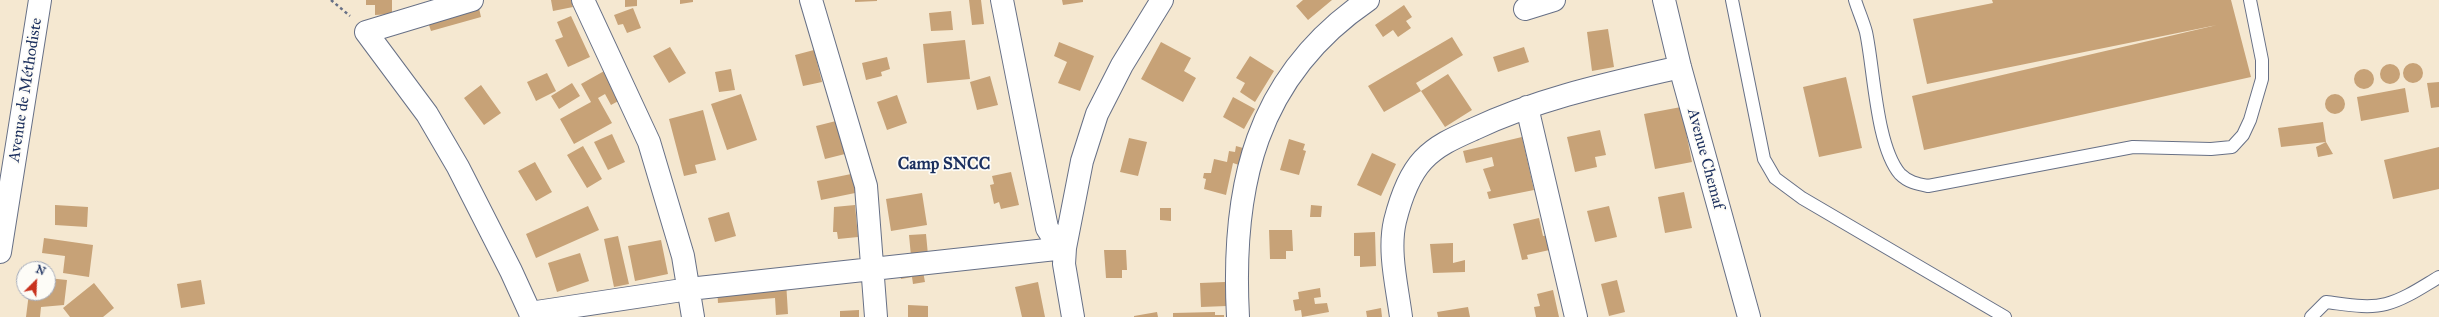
<!DOCTYPE html>
<meta charset="utf-8">
<style>
body{margin:0}
#map{position:relative;width:2439px;height:317px;overflow:hidden;background:#f5e8d1;font-family:"IM FELL Great Primer",serif}
canvas{display:block}
.north{position:absolute;left:16px;top:261px;width:40px;height:40px;box-sizing:border-box;background:#fdfcf7;border:1px solid #a3aaba;border-radius:50%;rotate:24deg;font-size:11px;font-weight:700;line-height:16px;text-align:center;color:#1b2f5e}
.north::after{content:'';display:block;margin:auto;width:14px;height:18px;background:#c8321e;clip-path:polygon(50% 0,100% 100%,50% 72%,0 100%)}
</style>
<div id="map">
<canvas width="2439" height="317"></canvas>
<div class="north">N</div>
</div>
<script>
const context = document.querySelector('canvas').getContext('2d');
context.lineJoin = 'round';
function fill(path, color) { context.fillStyle = color; context.fill(path, 'evenodd'); }
function stroke(path, color, width, dash) { context.strokeStyle = color; context.lineWidth = width; context.lineCap = dash ? 'butt' : 'round'; context.setLineDash(dash || []); context.stroke(path); }
function drawText(font, color, halo, rows, align = 'center') {
  context.font = font + ' "IM FELL Great Primer",serif'; context.lineWidth = 3.5; context.setLineDash([]); context.textBaseline = 'middle'; context.strokeStyle = halo; context.fillStyle = color; for (const [text, x, y, turn = 0] of rows) {
    context.save(); context.translate(x, y); context.rotate((+turn || 0) * Math.PI / 180); context.textAlign = isNaN(turn) ? turn : align; if (halo) context.strokeText(text, 0, 0); context.fillText(text, 0, 0); context.restore();
  }
}
fill(new Path2D(`
 M366,0H392V14L375,15V5H366Z
 M551,0H571L573,7L553,11Z
 M625,0H637V6L625,7Z
 M680,0H693V2L680,4Z
 M855,0H877V1L855,2Z
 M969,0H981L984,24L972,25Z
 M1062,0H1083V2L1063,5Z
 M1303,0H1332L1308,20L1296,6Z
 M1992,0H2231L2251,77L1924,150L1912,96L2217,25L1927,84L1913,19L1993,3Z
 M478,4L481,17L431,31L427,19Z
 M1404,5L1412,17L1406,21L1411,28L1398,37L1393,30L1383,37L1375,25Z
 M633,8L641,28L627,33L623,24L618,25L614,15Z
 M951,11L953,30L931,31L929,13Z
 M571,16L590,57L568,67L555,40L563,37L557,22Z
 M1608,29L1614,67L1592,71L1587,32Z
 M1452,37L1463,55L1416,83L1421,91L1384,112L1368,86Z
 M965,40L970,79L927,83L923,44Z
 M1059,42L1094,56L1080,91L1058,83L1067,62L1054,56Z
 M1161,42L1191,58L1184,71L1196,78L1183,102L1141,79Z
 M670,47L686,73L669,83L653,56Z
 M1524,47L1529,62L1498,72L1493,57Z
 M814,50L822,82L803,86L795,55Z
 M1250,56L1274,71L1255,102L1240,92L1245,83L1236,78Z
 M887,57L890,69L881,72L882,76L866,80L862,63Z
 M2403 73a10 10 0 1 1 20 0a10 10 0 1 1-20 0Z
 M2380 74a10 10 0 1 1 20 0a10 10 0 1 1-20 0Z
 M2354 79a10 10 0 1 1 20 0a10 10 0 1 1-20 0Z
 M731,69L735,90L719,92L715,72Z
 M606,70L622,99L611,105L605,94L598,98L612,123L574,144L560,119L591,102L581,84Z
 M547,73L556,91L536,101L527,82Z
 M1448,74L1472,110L1445,127L1421,91Z
 M990,76L998,105L977,110L970,82Z
 M1846,77L1862,148L1819,157L1803,87Z
 M2439,82V107L2431,108L2427,83Z
 M572,83L580,96L559,109L551,96Z
 M481,85L501,113L484,125L464,98Z
 M2405,88L2409,112L2361,121L2357,97Z
 M2325 104a10 10 0 1 1 20 0a10 10 0 1 1-20 0Z
 M741,94L757,140L727,150L711,104Z
 M897,95L907,123L887,130L877,102Z
 M1233,97L1255,109L1244,129L1223,117Z
 M1681,107L1692,162L1655,169L1644,114Z
 M703,110L716,160L695,165L697,173L684,176L669,119Z
 M836,121L845,154L825,159L816,126Z
 M2323,122L2326,142L2333,154L2318,157L2316,147L2326,142L2281,147L2278,128Z
 M1600,130L1606,155L1595,157L1597,167L1575,172L1567,137Z
 M612,134L625,162L608,170L594,142Z
 M1522,137L1534,190L1489,199L1487,192L1491,191L1483,169L1494,166L1492,157L1466,163L1463,151Z
 M1129,138L1147,142L1138,176L1120,172Z
 M1289,139L1305,144L1303,150L1306,151L1299,175L1280,170Z
 M583,146L602,179L587,188L567,155Z
 M1236,146L1250,150L1245,167L1233,163L1226,195L1204,189L1206,179L1203,178L1204,173H1211L1214,159L1227,162L1229,151L1235,152Z
 M2439,147V189L2393,199L2384,160Z
 M1372,153L1396,164L1381,196L1357,185Z
 M535,162L552,192L536,201L518,171Z
 M1011,172L1019,205L1001,209L999,202L994,204L990,185L994,184L992,176Z
 M856,173L860,192L821,200L817,181Z
 M1684,192L1692,228L1665,233L1658,197Z
 M922,193L927,225L891,231L886,199Z
 M55,205L88,207L87,227L55,225Z
 M855,205L858,237L838,239L837,232H833L834,207Z
 M1311,205L1322,206L1321,217H1310Z
 M588,206L599,230L536,258L526,234Z
 M1609,206L1617,237L1595,242L1587,211Z
 M1160,208H1171V221L1160,220Z
 M729,212L736,236L715,242L708,218Z
 M1539,218L1543,236L1551,235L1554,249L1527,255L1528,259L1522,260L1513,224Z
 M1269,230H1292L1293,251H1286V259H1270Z
 M1375,232L1376,266L1360,267V256H1354V233Z
 M926,234L928,255L911,256L909,235Z
 M618,236L629,284L614,287L604,239Z
 M44,238L93,245L89,277L63,273L65,256L42,253Z
 M661,240L668,274L635,281L628,246Z
 M1453,243V263L1465,260V272L1433,273L1430,244Z
 M1104,250H1126L1127,270H1122V278H1106Z
 M580,253L589,281L557,292L548,263Z
 M922,266L925,282L913,284L912,277L901,279L899,270Z
 M48,278L67,280L64,305L41,307L40,317H26L29,293H48Z
 M201,280L205,304L181,308L177,284Z
 M1617,280L1625,312L1609,316L1601,284Z
 M786,281L788,314L776,315L775,298L718,303L717,287Z
 M1038,282L1045,317H1022L1015,287Z
 M1225,282L1227,306L1201,307L1200,283Z
 M94,283L114,308L103,317H70L63,308Z
 M1320,288L1321,297L1314,298L1315,304L1327,303L1329,312L1302,317L1301,310L1295,311L1293,300L1299,299L1298,292Z
 M1553,290L1559,317H1536L1534,307L1540,306L1537,294Z
 M908,305L928,306V317H908Z
 M1468,307L1470,317H1438L1437,312Z
 M1381,308L1382,317H1367L1366,311Z
 M859,310V317H840V311Z
 M1157,312L1158,317H1134V316Z
 M1215,312V315H1224V317H1173V313Z`), '#c7a277');
const lane = new Path2D(`
 M1732,0L1764,159L1775,178L1802,198L2005,317
 M1855,0C1858,10 1863,21 1866,32C1874,69 1876,146 1900,174C1908,182 1917,184 1928,186L2133,147L2211,149L2232,147L2243,135L2250,120L2262,79V60L2250,0
 M2311,317L2326,302C2344,304 2367,309 2386,304C2405,299 2422,287 2439,277`);
const street = new Path2D(`
 M472,0L366,32L427,114L458,167L511,271L532,317
 M583,0L649,142L683,256L693,317
 M811,0L866,186L876,317
 M1002,0L1047,228L1054,239L1065,248
 M1664,0L1680,67L1749,317
 M1525,9L1554,0
 M1527,107L1576,317
 M0,252L40,0
 M530,313L689,289L1065,248
 M1073,317L1064,264L1065,248L1082,161L1097,114L1122,65L1162,0
 M1238,317C1231,187 1255,77 1368,0
 M1401,317C1397,286 1388,251 1395,221C1400,201 1409,175 1423,160C1437,145 1456,137 1474,129C1539,98 1611,83 1680,67`);
stroke(lane, '#677086', 14);
stroke(street, '#677086', 24);
stroke(new Path2D(`
 M331,0L350,16`), '#677086', 2.5, [3, 3]);
stroke(lane, '#fff', 12);
stroke(street, '#fff', 22);
drawText('16px', '#1b2f5e', '#fdfcf7', [
 ["Avenue de Méthodiste",26,90,-81],
 ["Avenue Chemaf",1705,159,75]
]);
drawText('bold 17px', '#1b2f5e', '#fdfcf7', [
 ["Camp SNCC",944,165]
]);
</script>
